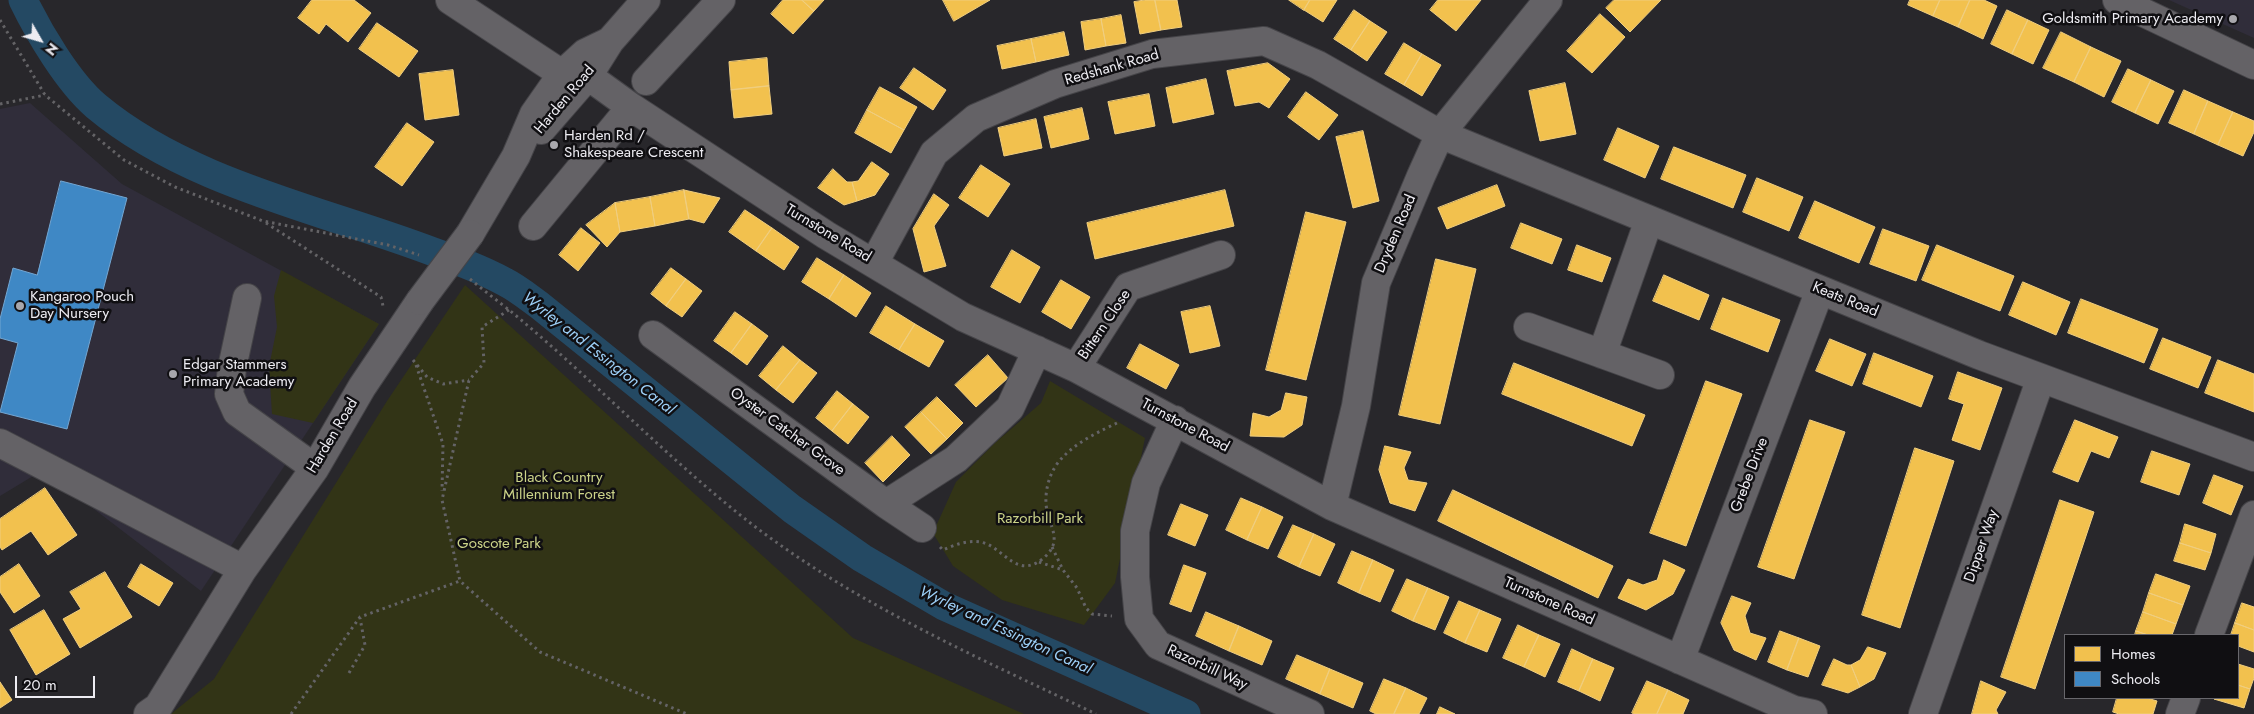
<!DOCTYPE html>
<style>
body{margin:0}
#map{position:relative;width:2254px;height:714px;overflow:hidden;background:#28272b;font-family:Jost,sans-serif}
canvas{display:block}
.legend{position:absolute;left:2064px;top:634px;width:175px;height:65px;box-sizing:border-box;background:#100f12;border:1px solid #68676c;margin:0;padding:6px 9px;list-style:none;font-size:15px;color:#edecf2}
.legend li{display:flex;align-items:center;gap:10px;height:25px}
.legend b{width:25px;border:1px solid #68676c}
.north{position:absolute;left:15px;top:15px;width:50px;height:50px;-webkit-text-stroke:4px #100f12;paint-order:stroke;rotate:128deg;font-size:14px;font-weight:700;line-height:20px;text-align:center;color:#edecf2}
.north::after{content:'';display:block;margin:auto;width:18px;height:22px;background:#edecf2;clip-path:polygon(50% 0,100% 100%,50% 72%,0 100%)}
.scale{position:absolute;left:15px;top:676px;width:80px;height:22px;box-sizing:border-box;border:2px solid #edecf2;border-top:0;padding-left:6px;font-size:15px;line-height:18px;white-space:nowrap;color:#edecf2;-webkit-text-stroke:4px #100f12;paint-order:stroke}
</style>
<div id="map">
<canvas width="2254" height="714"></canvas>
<ul class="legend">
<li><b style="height:14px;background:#f2c14e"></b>Homes</li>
<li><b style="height:14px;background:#3f88c5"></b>Schools</li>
</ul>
<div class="north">N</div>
<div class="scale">20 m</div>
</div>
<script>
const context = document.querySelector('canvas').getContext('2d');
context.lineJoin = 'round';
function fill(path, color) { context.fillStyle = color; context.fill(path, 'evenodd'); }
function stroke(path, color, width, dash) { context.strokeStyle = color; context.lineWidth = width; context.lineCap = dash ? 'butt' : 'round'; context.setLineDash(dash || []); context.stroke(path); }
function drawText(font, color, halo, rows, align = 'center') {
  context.font = font + ' Jost,sans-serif'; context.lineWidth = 5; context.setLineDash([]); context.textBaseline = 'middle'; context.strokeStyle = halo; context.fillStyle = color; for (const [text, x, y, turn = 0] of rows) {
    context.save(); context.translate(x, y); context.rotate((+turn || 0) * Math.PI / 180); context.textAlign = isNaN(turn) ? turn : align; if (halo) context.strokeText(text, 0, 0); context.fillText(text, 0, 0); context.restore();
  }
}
fill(new Path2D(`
 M2169,0H2254V38Z
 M30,103L122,184L379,324L201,591L43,470L0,496V109Z`), '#302d3a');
fill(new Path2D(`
 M281,270L379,324L313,423L272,414L269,367L277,327L274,296Z
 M465,285L853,638L1024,714H171L214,679L387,401Z
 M1050,381L1145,438L1115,583L1084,625L1002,600L953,566L933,533L956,482L995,443L1041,403Z`), '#323416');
const homes = new Path2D(`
 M312,0H354L371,13L348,42L326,24L319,34L298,18Z
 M783,0H802L814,11L793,34L771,14Z
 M802,0H824L814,11Z
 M943,0H990L954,21Z
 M1145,0H1155L1161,30L1140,34L1134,2Z
 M1155,0H1177L1182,27L1161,30Z
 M1289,0H1310L1304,10Z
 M1310,0H1337L1323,22L1304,10Z
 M1438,0H1481L1456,31L1430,10Z
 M1614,0H1661L1630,32L1606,8Z
 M1910,0H1940L1933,16L1908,5Z
 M1940,0H1970L1958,27L1933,16Z
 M1970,0H1984L1997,6L1983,39L1958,27Z
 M1354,10L1370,21L1351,50L1334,39Z
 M2007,10L2028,20L2012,54L1991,44Z
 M1600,14L1625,37L1592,73L1567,51Z
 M1121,15L1126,43L1106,46L1101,19Z
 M1101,19L1106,46L1085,50L1081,22Z
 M2028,20L2049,30L2033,64L2012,54Z
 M1370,21L1387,32L1367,61L1351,50Z
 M377,23L418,51L399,77L359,49Z
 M1064,32L1069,55L1036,62L1031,39Z
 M2061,32L2091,47L2074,82L2043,68Z
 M1031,39L1036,62L1002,69L997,46Z
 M1404,43L1422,54L1404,85L1385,74Z
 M2091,47L2121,61L2104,97L2074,82Z
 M1422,54L1441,65L1422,96L1404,85Z
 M767,58L769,86L731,90L729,62Z
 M1268,63L1290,79L1269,108L1259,102L1235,106L1227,71Z
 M914,68L946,90L933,110L900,88Z
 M2128,69L2151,80L2135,113L2112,102Z
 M453,70L459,115L425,120L419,74Z
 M1206,79L1214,114L1173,123L1166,88Z
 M2151,80L2174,91L2158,124L2135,113Z
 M1565,83L1576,134L1540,141L1529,91Z
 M769,86L772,114L734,118L731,90Z
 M880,87L917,107L904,130L867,110Z
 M2184,90L2208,101L2194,134L2169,123Z
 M1306,92L1338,115L1319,140L1288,117Z
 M1149,94L1155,126L1115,134L1108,102Z
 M2208,101L2233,112L2218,145L2194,134Z
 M1082,108L1089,139L1051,148L1044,117Z
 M867,110L904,130L891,153L855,133Z
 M2233,112L2254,121V132L2243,156L2218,145Z
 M1036,119L1042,148L1004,156L998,128Z
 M407,123L434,142L402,186L375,167Z
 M1618,128L1659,146L1645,178L1604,160Z
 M1363,131L1379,201L1353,208L1336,137Z
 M1674,147L1746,175L1733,208L1661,179Z
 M872,162L889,174L875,195L857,201L852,182L858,181Z
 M981,165L1010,184L988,217L959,198Z
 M833,169L847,182H852L857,201L844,205L818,188Z
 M1757,178L1803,197L1789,231L1743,212Z
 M1497,185L1505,206L1447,229L1438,208Z
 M684,190L720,198L704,223L689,219Z
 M684,190L689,219L655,226L650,197Z
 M1225,190L1234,226L1095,259L1087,223Z
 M934,194L949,205L934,226L946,266L924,272L913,229Z
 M650,197L655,226L620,232L615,203Z
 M1815,201L1875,227L1859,263L1799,238Z
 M615,203L620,232L607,247L586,225Z
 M745,210L772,228L756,251L729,232Z
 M1306,212L1346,222L1306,380L1266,370Z
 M1521,223L1562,239L1552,264L1511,248Z
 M581,228L600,243L578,271L559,255Z
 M772,228L799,247L784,270L756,251Z
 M1883,229L1929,246L1916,281L1870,264Z
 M1577,245L1611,258L1602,282L1568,270Z
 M1937,245L2014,276L2000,311L1922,280Z
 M1012,250L1040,267L1020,303L991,287Z
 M817,258L844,275L829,299L802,282Z
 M1436,259L1476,269L1440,424L1399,415Z
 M671,268L686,279L666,306L651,294Z
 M844,275L871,293L856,317L829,299Z
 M1664,275L1709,295L1699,320L1653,301Z
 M686,279L702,291L682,317L666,306Z
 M1061,280L1090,297L1071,329L1042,312Z
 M2023,282L2070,302L2056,335L2009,315Z
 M1723,298L1780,320L1768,352L1711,329Z
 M2081,299L2158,329L2144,363L2068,333Z
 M886,306L915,324L899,350L870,333Z
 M1210,306L1220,346L1190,353L1181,312Z
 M735,312L752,324L731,353L714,341Z
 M752,324L768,336L747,365L731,353Z
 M915,324L944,341L929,367L899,350Z
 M2163,338L2211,357L2198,388L2150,369Z
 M1830,339L1866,354L1852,386L1816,371Z
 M1140,344L1179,365L1166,389L1127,368Z
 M783,346L800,360L776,390L759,376Z
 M1874,353L1933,376L1921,407L1863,384Z
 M988,355L1008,378L976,407L955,385Z
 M800,360L817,373L793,403L776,390Z
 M2218,360L2254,374V412L2205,393Z
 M1514,363L1645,415L1632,446L1502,394Z
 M1958,372L2002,388L1980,450L1952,440L1964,404L1949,399Z
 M1706,381L1742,394L1686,546L1650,533Z
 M837,391L853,404L832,431L816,418Z
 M1286,393L1307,397L1302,425L1284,437L1250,436L1253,413L1269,417L1281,410Z
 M937,397L963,423L947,439L921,412Z
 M853,404L869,417L848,444L832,431Z
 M921,412L947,439L931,454L905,427Z
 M1810,420L1845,432L1794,579L1758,567Z
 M2075,420L2118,437L2109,458L2091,451L2078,482L2053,472Z
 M892,436L910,455L883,482L865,463Z
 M1385,446L1411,452L1404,468L1408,480L1427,483L1415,511L1390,503L1379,470Z
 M1915,448L1954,461L1900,628L1862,615Z
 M2152,451L2190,464L2179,495L2141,482Z
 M2214,475L2243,486L2231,515L2203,503Z
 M45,488L77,535L48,555L31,531L2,550L0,547V519Z
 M1453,490L1613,566L1598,598L1438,521Z
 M1241,498L1262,507L1247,540L1226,530Z
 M2060,500L2094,512L2035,689L2001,677Z
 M1181,504L1208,515L1195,546L1168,535Z
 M1262,507L1283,517L1268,549L1247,540Z
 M2185,524L2216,534L2211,553L2180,543Z
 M1293,525L1314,534L1299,567L1278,557Z
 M1314,534L1335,544L1320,576L1299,567Z
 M2180,543L2211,553L2205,570L2174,561Z
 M1352,551L1373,560L1359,593L1338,583Z
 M1373,560L1394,570L1380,602L1359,593Z
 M1664,560L1685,570L1673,594L1646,610L1618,598L1628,579L1643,585L1657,580Z
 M19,564L40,596L14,613L0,592V577Z
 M141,564L173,583L159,606L128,587Z
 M1184,565L1206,573L1191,612L1170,604Z
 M105,572L132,617L80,648L63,619L81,609L70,592Z
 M2156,574L2190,586L2183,605L2149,593Z
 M1407,579L1428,588L1413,621L1392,611Z
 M1428,588L1449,597L1435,630L1413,621Z
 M2149,593L2183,605L2176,624L2143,612Z
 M1732,596L1751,603L1745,616L1750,633L1766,638L1756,660L1734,650L1721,623Z
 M1459,601L1480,610L1465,643L1444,633Z
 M2242,603L2254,607V630L2235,623Z
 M44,610L70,654L36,675L10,630Z
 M1480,610L1501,619L1487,652L1465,643Z
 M1206,612L1239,626L1229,651L1196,636Z
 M2143,612L2176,624L2172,635H2148L2136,631Z
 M2235,623L2254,630V652L2238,646V635H2231Z
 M1518,625L1539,635L1524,667L1503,658Z
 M1239,626L1272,641L1262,665L1229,651Z
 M1780,631L1799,638L1787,670L1768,662Z
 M2136,631L2148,635H2135Z
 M1539,635L1560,644L1545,677L1524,667Z
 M1799,638L1820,646L1808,677L1787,670Z
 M1868,647L1886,653L1874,679L1860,687L1851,665L1860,660Z
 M1572,649L1593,659L1579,691L1558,682Z
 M1297,655L1330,669L1320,694L1286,679Z
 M1593,659L1614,668L1600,701L1579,691Z
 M1834,659L1847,665H1851L1860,687L1848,693L1822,685Z
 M2238,664L2254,669V678L2250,689L2238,685Z
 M1330,669L1363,683L1353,708L1320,694Z
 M1384,679L1406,688L1394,714H1376L1370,711Z
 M1647,681L1668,690L1657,714H1634L1632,713Z
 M1981,681L2006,692L1996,710L1998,714H1972Z
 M0,682L12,700L0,708Z
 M2238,685L2250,689L2244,708L2214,699L2238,698Z
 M1406,688L1427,698L1419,714H1394Z
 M1668,690L1689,700L1683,714H1657Z
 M2117,698H2147L2157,701L2153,714H2119L2113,712Z
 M1440,707L1455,714H1437Z`);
fill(homes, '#f2c14e');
stroke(homes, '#f0ce7f', 1);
const schools = new Path2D(`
 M61,181L127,198L67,429L0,412L18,343L0,338V319L13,268L37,275Z`);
fill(schools, '#3f88c5');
stroke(schools, '#73a6d2', 1);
stroke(new Path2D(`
 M23,0C39,33 68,82 96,106C188,183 320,209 431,251C456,260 481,269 505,282C517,288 528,297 539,305L792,509L862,558L944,606L1186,714`), '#244963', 29);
const minor = new Path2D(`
 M450,0L562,74
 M2117,0L2254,65
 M588,76L631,107L826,235L963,317L1076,368L1332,506L1794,710L1813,714
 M646,81L721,0
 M541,130L588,76L610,41L646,0
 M533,226L631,107
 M470,234L516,156L534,114L562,74L585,53L610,41
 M874,263L934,153L976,118L1055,84L1152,54L1264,41L1318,65L1440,134L1979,355L2254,457
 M247,298L232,368L229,394L237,412L315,468
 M1528,327L1660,375
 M653,335L886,504L922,528
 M1602,354L1649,220
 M1076,368L1128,287L1221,255
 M1175,420L1146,483L1135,531V577L1139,619L1158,645L1310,714
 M0,443L243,569
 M886,504L956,459L1010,408L1037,350
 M1332,506L1356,406L1376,283L1421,176L1440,134L1548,0
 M2209,635L2254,515
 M1680,660L1820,290
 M148,714L158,707L243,569L315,468L362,387L420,301
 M1923,714L2041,378
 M2180,714L2186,698`);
stroke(minor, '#454448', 30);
stroke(new Path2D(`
 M0,20L45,95L124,160L175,187L263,221L388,245L419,255
 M0,104L45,95
 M266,223L381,297L383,306
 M470,279C489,295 509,309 527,325C602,389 671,461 749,522C855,604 977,657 1096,714
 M509,310L482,327L484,363L469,380L442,500L460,581L540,652L687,714
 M413,360L427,377L443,384L469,380
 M416,365L443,444L442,491
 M940,547L943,550C956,544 973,538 987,544C1005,552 1018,577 1041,560C1066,541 1048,527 1046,504C1045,487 1051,468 1064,456C1077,442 1102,430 1119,422
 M1052,547L1063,570L1077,588L1086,608L1092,614L1112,616
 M1039,562L1063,570
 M349,673L365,645L360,618
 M291,714L360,617L460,581`), '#646366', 3, [2.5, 4]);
stroke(minor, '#646266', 28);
const minorBridge = new Path2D(`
 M420,301L470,234`);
stroke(minorBridge, '#454448', 30, []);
stroke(minorBridge, '#646266', 28);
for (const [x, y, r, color] of [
 [2233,19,5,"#a8a7ac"],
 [554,145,5,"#a8a7ac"],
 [20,306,5,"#a8a7ac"],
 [173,374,5,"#a8a7ac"]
]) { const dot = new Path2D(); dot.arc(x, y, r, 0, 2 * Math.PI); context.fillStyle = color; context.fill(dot); stroke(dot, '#100f12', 2); }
drawText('15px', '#edecf2', '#100f12', [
 ["Goldsmith Primary Academy",2223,19,"right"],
 ["Harden Rd /",564,136],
 ["Shakespeare Crescent",564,153],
 ["Kangaroo Pouch",30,297],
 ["Day Nursery",30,314],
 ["Edgar Stammers",183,365],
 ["Primary Academy",183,382]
], 'left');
drawText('15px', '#edecf2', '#100f12', [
 ["Redshank Road",1112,68,-16],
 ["Harden Road",565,100,-50],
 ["Turnstone Road",828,234,31],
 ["Dryden Road",1396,234,-67],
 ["Keats Road",1845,300,22],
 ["Bittern Close",1105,325,-56],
 ["Turnstone Road",1185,426,28],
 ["Oyster Catcher Grove",787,432,36],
 ["Harden Road",333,436,-59],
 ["Grebe Drive",1750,475,-69],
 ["Dipper Way",1982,546,-71],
 ["Turnstone Road",1549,602,24],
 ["Razorbill Way",1207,668,25]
]);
drawText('15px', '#ccd489', '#100f12', [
 ["Black Country",559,478],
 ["Millennium Forest",559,495],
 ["Razorbill Park",1040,519],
 ["Goscote Park",499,544]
]);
drawText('italic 16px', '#9ccff7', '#100f12', [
 ["Wyrley and Essington Canal",598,354,38],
 ["Wyrley and Essington Canal",1005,631,25]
]);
</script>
